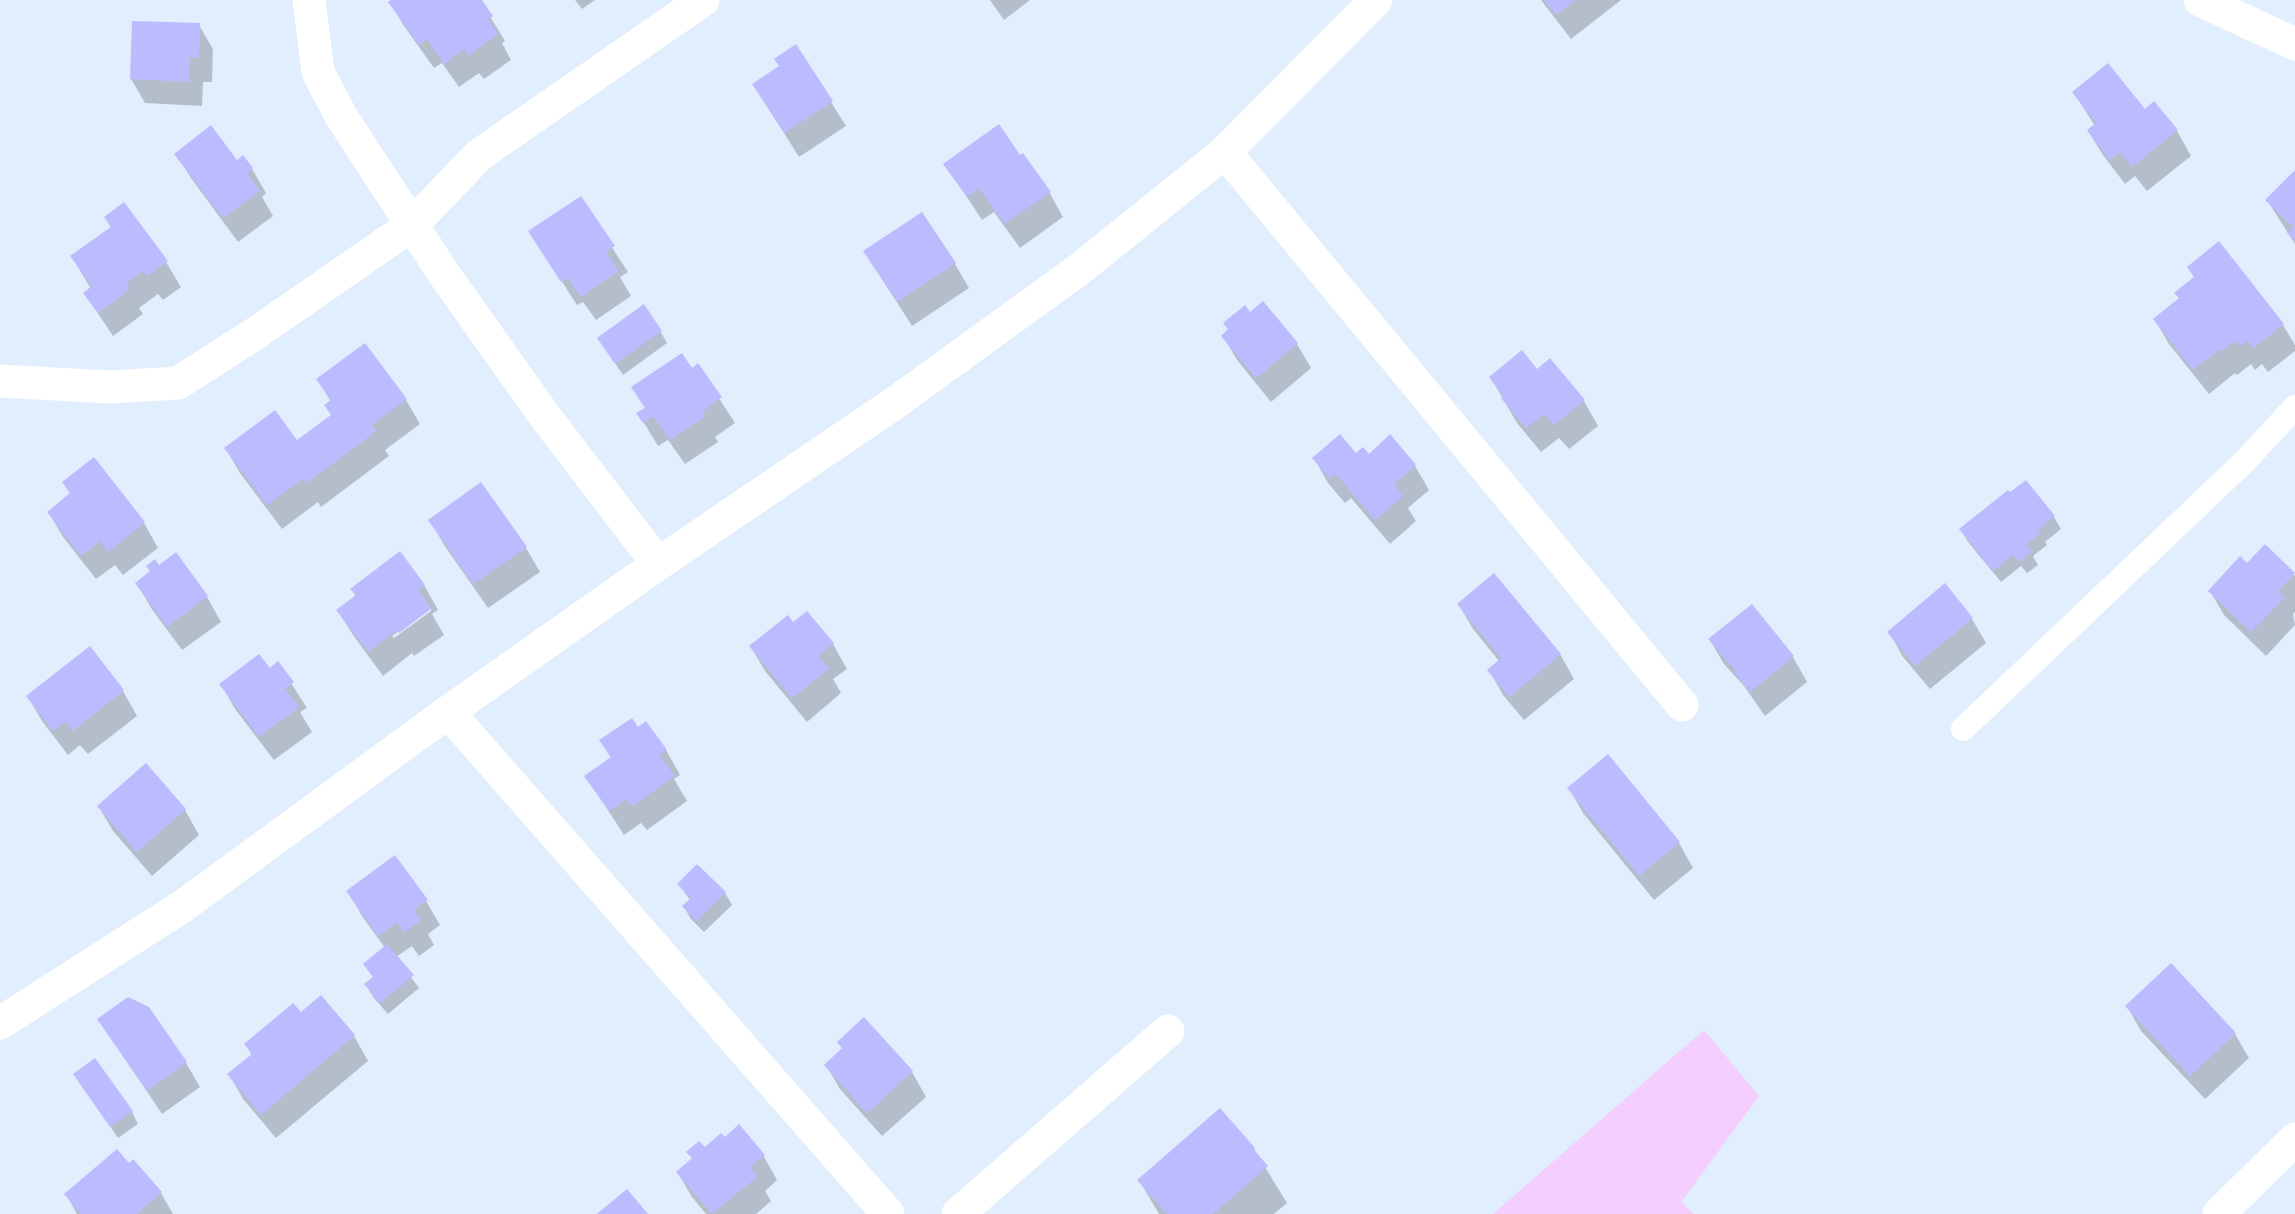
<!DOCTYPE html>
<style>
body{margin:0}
canvas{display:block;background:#e0eefd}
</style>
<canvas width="2295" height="1214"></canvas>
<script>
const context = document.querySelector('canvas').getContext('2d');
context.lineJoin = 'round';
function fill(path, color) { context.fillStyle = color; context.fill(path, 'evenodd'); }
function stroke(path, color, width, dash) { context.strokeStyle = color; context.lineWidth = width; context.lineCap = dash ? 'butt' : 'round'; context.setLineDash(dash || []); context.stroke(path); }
fill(new Path2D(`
 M1704,1030L1759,1096L1681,1202L1694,1214H1493Z`), '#f3cefe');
fill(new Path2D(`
 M393,0H480L505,41L502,43L511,60L484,79L479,73L459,87L442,63L434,68L404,26L390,2Z
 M575,0H595L582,9Z
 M990,0H1030L1004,20Z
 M1541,0H1621L1571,39Z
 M199,25L213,49L212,82H203L202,106L145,103L131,79Z
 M796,46L846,126L799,157L754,85L781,67Z
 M2074,93L2145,111L2154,103L2177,131L2191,156L2147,191L2135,176L2125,184L2103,155L2088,131L2095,126Z
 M176,154L237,162L252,169L266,193L262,197L273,216L238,242L191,178Z
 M1020,157L1049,192L1063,217L1020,248L994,212L982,220L945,164Z
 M2295,172V244L2267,200Z
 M580,198L628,272L620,277L631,296L596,320L583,302L577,305L530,232Z
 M124,204L166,262L181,287L163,300L158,294L139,308L143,314L113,336L85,294L91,289L72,257L111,228L106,218Z
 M2218,244L2283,325L2295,345V351L2268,372L2262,364L2255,370L2251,364L2237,375L2235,373L2209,394L2169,344L2155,320L2180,300Z
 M865,252L955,264L969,288L912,326Z
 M1249,314L1297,344L1311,368L1271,402L1237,360L1223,336Z
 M660,331L667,343L623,375L606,350Z
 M365,345L406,400L420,424L385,450L389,456L321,507L318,502L282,529L240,473L226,449L296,442L332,416L331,402L318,380Z
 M1550,360L1584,401L1598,426L1569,449L1559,438L1541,452L1517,423L1491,378L1536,371Z
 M698,366L735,423L715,437L718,442L685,464L668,440L658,446L638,413L646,409L633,387L692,370Z
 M1390,436L1415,466L1429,490L1408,508L1416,521L1390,544L1351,498L1345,503L1328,483L1314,458L1368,456Z
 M94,459L144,523L158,548L123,575L115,565L96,579L63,537L49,513L71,495L64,482Z
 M2054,517L2061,529L2045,542L2047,545L2033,556L2038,565L2027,573L2021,566L2001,582L1968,542L1961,530Z
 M430,520L526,548L540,572L488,608L444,545Z
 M175,555L207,597L221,622L182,650L151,608L137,583Z
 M2247,565L2293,574L2295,576V612L2293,614L2295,625L2266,656L2224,615L2210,591Z
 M424,585L438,610L432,614L444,635L414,656L412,653L383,676L353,635L338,611L356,597L352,589ZM431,608V611L394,638L392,636Z
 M1944,585L1972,619L1986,643L1930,689L1903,657L1889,632Z
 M1459,605L1560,654L1574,679L1524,720L1503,695L1489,670L1499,661L1473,629Z
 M1751,606L1793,657L1807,682L1765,716L1744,686L1724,664L1710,640Z
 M793,624L833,644L847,669L833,679L841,693L807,722L765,671L751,647Z
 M89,648L123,691L137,716L88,754L80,745L68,755L42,721L28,697Z
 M278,663L307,708L300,712L312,732L274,760L235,709L221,684L269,670Z
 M638,729L666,750L680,775L674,779L687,801L647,830L641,823L624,835L586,776L611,758L601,741Z
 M1608,756L1679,843L1693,868L1654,900L1583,813L1569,788Z
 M146,766L185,810L199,835L152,876L113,831L99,807Z
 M679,884L725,893L732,905L704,932L691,919L684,907L690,900Z
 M348,891L426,901L440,925L428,934L434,945L419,956L412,946L396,957L419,988L388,1014L373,997L366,985L374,978L365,965L385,948L362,916Z
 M321,997L354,1036L368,1061L276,1138L243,1099L229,1074L252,1056L246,1044L301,1014Z
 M2127,1006L2235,1034L2249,1058L2205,1099L2141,1031Z
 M864,1019L912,1072L926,1097L882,1136L840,1089L826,1065L843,1050L838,1042Z
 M99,1020L186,1063L200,1087L162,1114Z
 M75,1074L132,1112L138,1124L118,1138Z
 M705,1149L763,1155L777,1180L765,1191L771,1201L756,1214H706L692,1197L678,1173L693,1159L688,1152Z
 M1254,1149L1287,1203L1274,1214H1159L1139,1180Z
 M133,1161L161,1193L173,1214H77L66,1194L128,1165Z`), '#0003');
fill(new Path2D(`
 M391,0H482L493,16L488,19L498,34L468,56L464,49L444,64L427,39L419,45L388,2Z
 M1544,0H1576L1556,15Z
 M132,21L200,23L199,57H190L189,82L130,79Z
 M796,44L833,101L784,133L752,84L779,66L774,59Z
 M2108,63L2145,109L2154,101L2178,130L2132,167L2120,152L2110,160L2087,130L2096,123L2072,92Z
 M999,124L1020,155L1023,153L1051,192L1004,224L979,188L967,197L943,164Z
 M211,125L237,160L243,155L253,168L247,173L260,191L223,218L174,154Z
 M2295,170V241L2287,233L2293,227L2265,200Z
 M581,196L615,246L606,252L618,271L581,297L568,278L561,282L528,231Z
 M124,202L168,261L147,276L143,271L126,283L130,289L98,313L83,293L92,286L70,256L111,227L104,217Z
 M922,212L956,263L897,302L863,251Z
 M2219,241L2284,324L2253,348L2247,341L2240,346L2235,341L2222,351L2220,349L2193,370L2153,319L2179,298L2174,293L2194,277L2187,267Z
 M1263,301L1298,343L1256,378L1221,336L1228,329L1223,323L1245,305L1250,312Z
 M644,304L662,331L615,364L597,338Z
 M365,343L407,399L372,425L376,431L343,456L306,483L303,479L267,505L224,448L275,410L297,440L331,415L324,405L331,400L316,379Z
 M1522,350L1537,369L1550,358L1585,400L1554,425L1544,414L1526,428L1501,398L1503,396L1489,377Z
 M682,353L692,368L698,363L722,397L702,412L705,417L670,440L653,416L643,423L636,413L645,408L631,387Z
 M1340,434L1356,453L1363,447L1369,454L1390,434L1416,465L1394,484L1403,496L1375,520L1336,474L1330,479L1312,458Z
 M94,457L145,522L108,552L100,541L81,556L47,512L70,493L62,482Z
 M2026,480L2055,516L2039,529L2041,532L2026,545L2032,552L2019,562L2013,555L1993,571L1959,529L2008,490L2010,492Z
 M481,482L527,547L473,584L428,520Z
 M2265,544L2295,573L2278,591L2285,597L2251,632L2208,591L2240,556L2247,563Z
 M400,551L425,585L418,590L431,609L399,633L397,630L368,652L336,610L356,595L350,589Z
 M176,552L208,596L167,627L135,583L150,571L146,566L155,559L159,565Z
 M1494,573L1561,654L1509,697L1487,670L1501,658L1457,604Z
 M1945,583L1973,618L1915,666L1887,632Z
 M1752,604L1794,656L1750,692L1734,672L1736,671L1708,639Z
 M807,611L834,643L818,656L829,668L792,698L749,646L788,615L793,622Z
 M90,646L124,690L73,731L65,721L53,731L26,696Z
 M259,654L270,668L278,661L294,682L285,689L299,707L259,737L219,684Z
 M632,718L638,727L646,721L667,750L659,755L675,776L632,806L626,799L609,811L584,776L611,757L599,740Z
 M1608,754L1680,842L1639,876L1567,788Z
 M146,763L186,809L137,852L97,806Z
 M395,855L428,900L414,909L421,920L404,932L397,922L378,936L346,891Z
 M697,864L726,892L697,921L682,906L691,898L677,884Z
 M387,944L414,975L380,1003L364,984L373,977L363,964Z
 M2171,963L2236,1033L2190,1076L2125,1006Z
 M321,995L355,1035L261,1115L227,1074L252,1054L244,1044L293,1003L301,1012Z
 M128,997L149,1007L187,1062L147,1091L97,1019Z
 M864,1017L913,1071L867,1113L824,1065L842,1048L837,1042Z
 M95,1058L133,1111L110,1127L73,1074Z
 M1220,1108L1255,1148L1254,1150L1268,1166L1213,1214H1167L1137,1180Z
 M739,1124L765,1155L750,1167L758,1176L712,1214L676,1172L692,1158L686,1152L699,1141L705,1147L721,1133L725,1137Z
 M117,1149L129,1163L133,1159L162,1192L137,1214H81L64,1194Z
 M627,1189L648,1214H597Z`), '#bcbbff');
stroke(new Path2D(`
 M1963,729L2245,461L2295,407`), '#fff', 24);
stroke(new Path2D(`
 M309,0L318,72L341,116L444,274L544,415L658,564
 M2200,0L2295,44
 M1225,152L1682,705
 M0,381L110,387L178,383L253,335L412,225L479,155L703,0
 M448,712L888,1214
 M0,1023L183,906L448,712L658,564L899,400L1081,268L1225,152L1376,0
 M958,1214L1168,1031
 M2219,1214L2295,1139`), '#fff', 33);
</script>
